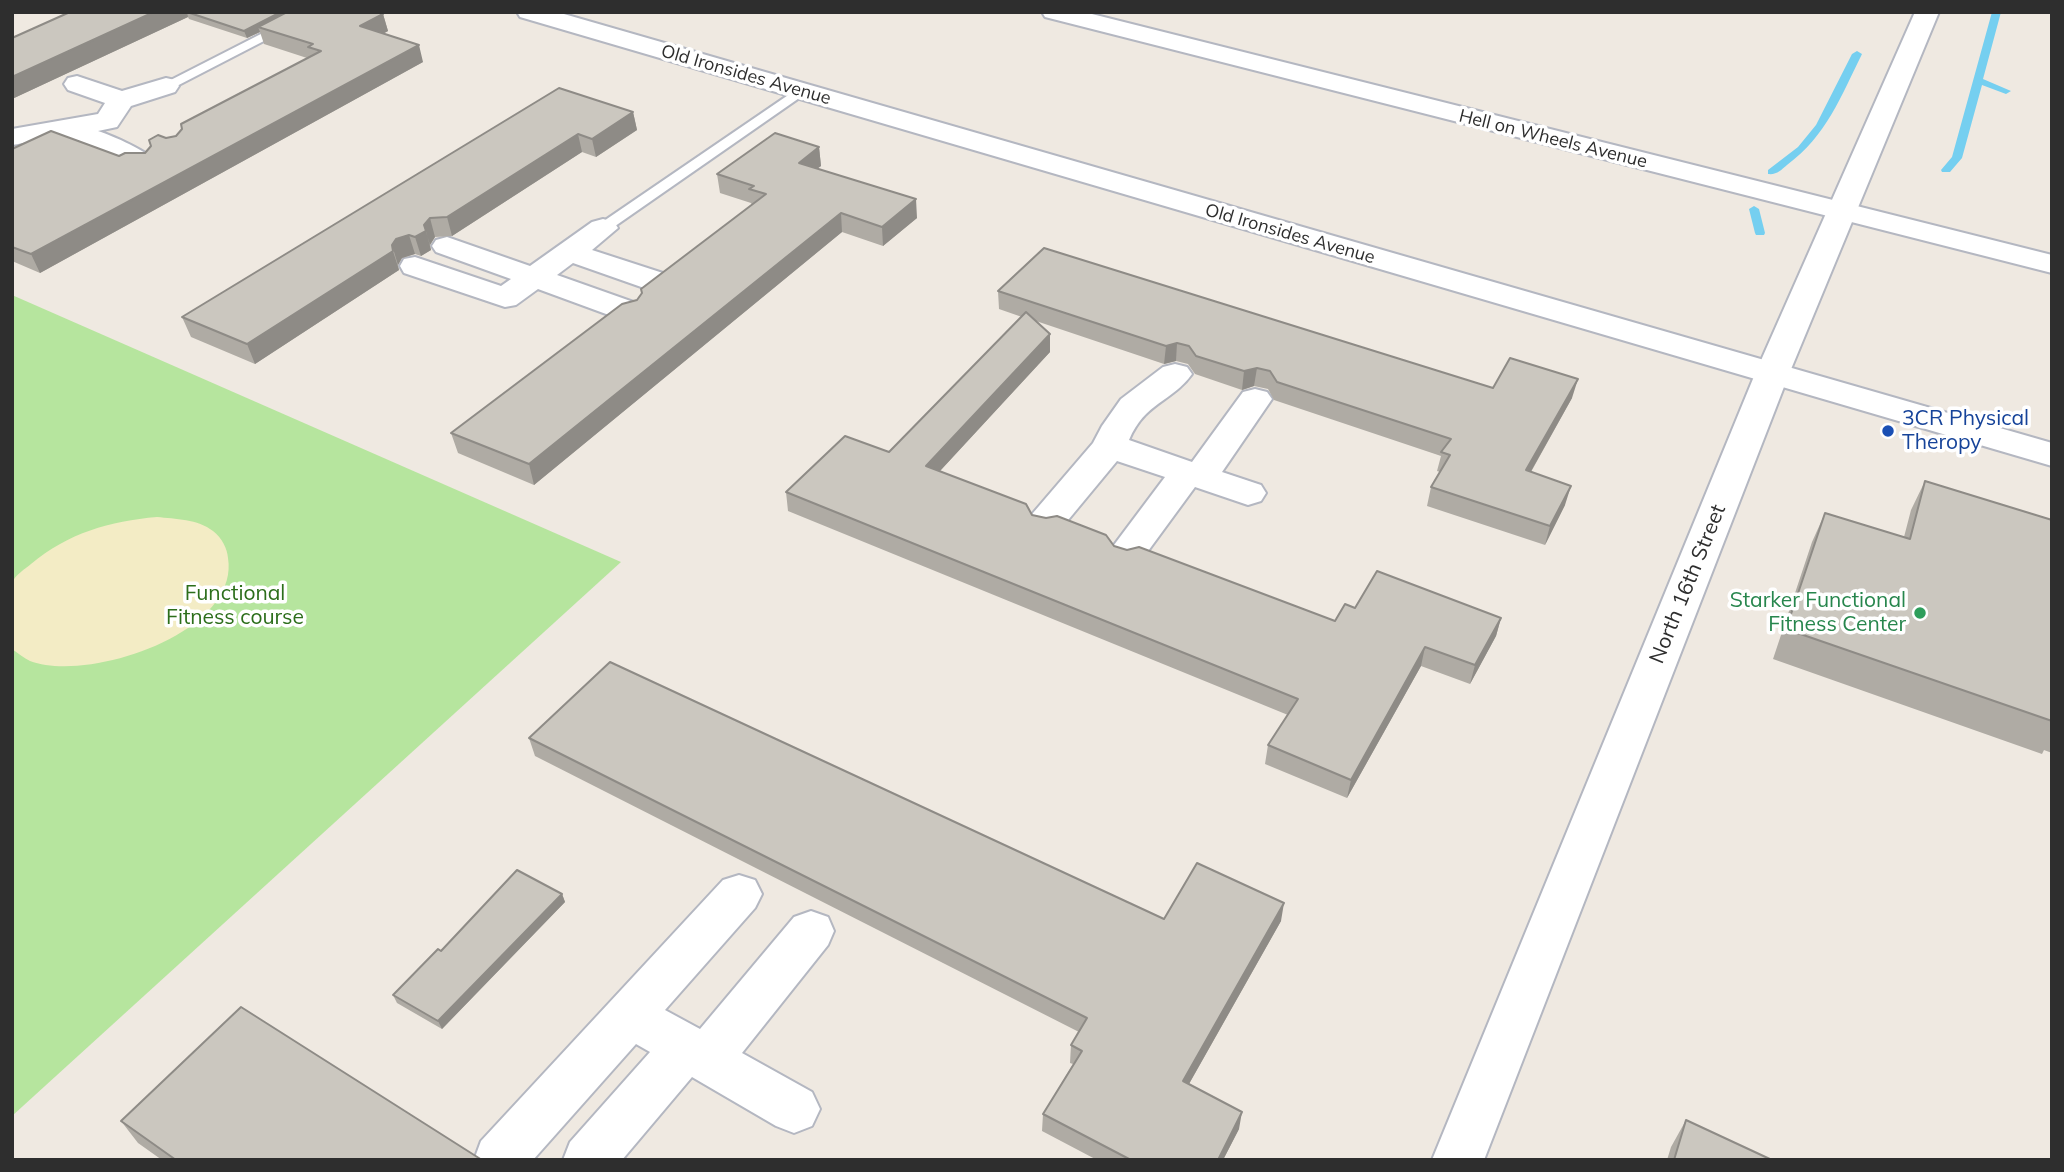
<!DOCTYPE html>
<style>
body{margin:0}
#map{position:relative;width:2064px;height:1172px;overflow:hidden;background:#efe9e1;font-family:Mulish,sans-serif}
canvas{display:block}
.frame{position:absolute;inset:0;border:14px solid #2e2e2e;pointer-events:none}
</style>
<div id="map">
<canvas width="2064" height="1172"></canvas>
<div class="frame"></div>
</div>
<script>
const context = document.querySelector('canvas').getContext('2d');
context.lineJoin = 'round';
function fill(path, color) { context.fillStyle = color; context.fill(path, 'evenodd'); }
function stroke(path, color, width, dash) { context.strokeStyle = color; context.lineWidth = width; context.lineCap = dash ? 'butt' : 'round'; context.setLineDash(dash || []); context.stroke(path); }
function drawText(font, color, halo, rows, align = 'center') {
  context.font = font + ' Mulish,sans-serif'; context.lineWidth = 7; context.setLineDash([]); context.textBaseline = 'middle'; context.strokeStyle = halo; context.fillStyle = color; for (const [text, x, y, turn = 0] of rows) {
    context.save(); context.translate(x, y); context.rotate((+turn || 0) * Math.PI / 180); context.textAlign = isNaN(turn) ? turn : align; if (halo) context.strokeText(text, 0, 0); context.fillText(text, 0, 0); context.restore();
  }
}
fill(new Path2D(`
 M12,295L621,562L12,1116Z`), '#b6e59e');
fill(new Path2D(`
 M157,517C175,519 198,519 213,531C222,538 227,548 228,558C240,633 88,683 30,661C24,658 18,653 12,649C12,634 8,596 12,583C15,575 25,569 31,564C68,533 110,521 157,517Z`), '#f3ecc5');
fill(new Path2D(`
 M1992,12H2001L1983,79L2011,91L2006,94L1982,85L1962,158L1950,172H1942L1941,170L1952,157Z
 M1857,51L1862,54C1840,98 1827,135 1787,165C1781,170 1777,175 1768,174V170L1798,147L1816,125L1852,54Z
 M1754,206L1759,209L1765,233L1764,235H1756L1755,233L1749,209Z`), '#75cff0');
const lane = new Path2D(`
 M304,12H320L171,89L166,90L159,86Z
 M800,87L807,91L805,94L608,231H598L596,228L598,225Z`);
const street = new Path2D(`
 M1915,12H1939L1789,374L1484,1160H1432L1755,374Z
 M77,76L122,91L166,78L175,80L179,86L175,92L131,106L117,127L98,131C113,136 148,151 156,162L152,168C134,172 121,164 108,154C99,146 78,141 67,138C52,134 28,143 12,145V129L98,114L105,103L68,90L64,84L68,78Z
 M603,219L614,222L618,228L592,250L669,275L674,282L669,289L658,291L647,289L573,263L557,275L639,304L644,311L639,318L628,321L617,318L538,289L516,305L505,307L404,273L400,266L404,259L415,257L501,286L511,279L436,252L432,246L436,240L447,237L530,266L592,222Z
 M1175,364L1187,367L1192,374C1172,402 1145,402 1129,440L1192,462L1243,392L1255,389L1267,392L1272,399L1222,472L1261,485L1266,493L1261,501L1248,505L1195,487L1140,562L1127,566L1114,562L1108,553L1165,477L1117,461L1059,531L1046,534L1033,531L1028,522L1033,513L1093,443L1102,426L1121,399L1163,367Z
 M739,875L755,880L762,894L755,908L665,1010L700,1029L794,917L811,911L828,917L834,931L828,945L742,1053L812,1092L820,1109L812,1126L794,1133L776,1126L692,1077L622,1160H563L570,1142L650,1052L636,1044L533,1160H474L481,1141L723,880Z`);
const secondary = new Path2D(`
 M517,12H557L2052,443V466L520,17Z
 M1042,12H1084L2052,255V273L1045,17Z`);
stroke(lane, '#b4b7c1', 4);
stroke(street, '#b4b7c1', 4);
stroke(secondary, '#b4b7c1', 4);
fill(lane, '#fff');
fill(street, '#fff');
fill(secondary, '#fff');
fill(new Path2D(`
 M70,12H377L383,14L388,31L383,34L423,62L40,273L12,261V149L119,156L145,153L166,138L176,136L307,58L264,44L260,32L247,38L189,19L188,17L12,99V38Z
 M559,88L633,112L637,130L596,157L582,152L452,236L435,237L430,245L431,250L421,256L415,254L402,258L398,265L399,270L255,364L191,337L182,317Z
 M819,147L821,166L817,168L917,218L883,246L842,232L534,485L458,453L451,433L637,300L752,205L751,203L720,193L717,174Z
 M998,291L1493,388L1572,398L1531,472L1565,505L1545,545L1427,506L1431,487L1440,472L1437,471L1441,456L1274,400L1268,389L1254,386L1242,390L1195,374L1188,364L1176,361L1164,364L1036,321L1050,352L940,471L1032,515L1114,546L1335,621L1355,608L1501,618L1496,636L1470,684L1421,666L1347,798L1265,764L1268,745L1288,715L788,511L786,492L889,452L1022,317L999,309Z
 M1925,481L2052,520V753L2044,750L2042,754L1773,659L1812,542L1825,513L1904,537L1911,510Z
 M529,738L1164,919L1281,921L1189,1084L1239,1129L1223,1160H1097L1042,1131L1043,1114L1073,1064L1070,1063L1071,1045L1079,1032L535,756Z
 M562,894L565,902L442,1029L397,1003L393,995L441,951Z
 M1686,1120L1772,1160H1667L1671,1147Z
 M121,1121L482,1160H162L138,1143Z`), '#afaba4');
fill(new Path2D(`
 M154,12H191H187L188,17L12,99V77Z
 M281,12H298L258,27L260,32L247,38L244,31Z
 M383,14L388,31L365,43L360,26Z
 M419,45L423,62L40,273L31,254Z
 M633,112L637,130L596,157L592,139Z
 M578,134L582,152L452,236L447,217Z
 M819,147L821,166L801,181L799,163Z
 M916,199L917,218L883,246L882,227Z
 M841,213L842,232L534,485L529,464Z
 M430,218L435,237L430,245L424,225Z
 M426,231L431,250L421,256L415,237Z
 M409,235L415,254L402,258L398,265L392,245L396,239Z
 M393,251L399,270L255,364L247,344Z
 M1050,334V352L927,485L926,466Z
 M1177,343L1176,361L1164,364L1166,346Z
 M1257,368L1254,386L1242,390L1244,371Z
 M1578,379L1572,398L1521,489L1526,470Z
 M1571,486L1565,505L1545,545L1550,526Z
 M1501,618L1496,636L1470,684L1475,665Z
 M1425,647L1421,666L1347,798L1351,780Z
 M562,894L565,902L442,1029L438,1021Z
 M1284,903L1281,921L1181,1098L1183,1081Z
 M1242,1112L1239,1129L1223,1160H1218Z`), '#8e8b86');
const building = new Path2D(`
 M70,12H154L12,77V38Z
 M187,12H281L244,31Z
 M287,12H377L383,14L360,26L419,45L31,254L12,247V149L51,131L119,156L125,153H145L151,146L149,140L158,135L166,138L176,136L182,129L181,124L321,51L308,47L313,44L258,27Z
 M559,88L633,112L592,139L578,134L447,217L430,218L424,225L426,231L415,237L409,235L396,239L392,245L393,251L247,344L182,317Z
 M775,133L819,147L799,163L916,199L882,227L841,213L529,464L451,433L622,304L637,300L642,293L641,289L766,194L749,189L754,186L717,174Z
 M1044,248L1493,388L1510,358L1578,379L1526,470L1571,486L1550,526L1431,487L1450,455L1441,452L1451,439L1277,382L1270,371L1257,368L1244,371L1196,356L1189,346L1177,343L1166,346L998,291Z
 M1026,312L1050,334L926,466L1026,504L1032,515L1046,518L1057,516L1106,535L1114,546L1127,550L1139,547L1335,621L1345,604L1355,608L1377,571L1501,618L1475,665L1425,647L1351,780L1268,745L1298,699L786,492L845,436L889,452Z
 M1925,481L2052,520V721L1786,629L1825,513L1910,539Z
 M610,662L1164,919L1197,863L1284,903L1183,1081L1242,1112L1218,1160H1131L1043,1114L1082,1051L1071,1045L1087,1018L529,738Z
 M517,870L562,894L438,1021L393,995L438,949L441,951Z
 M241,1007L482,1160H176L121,1121Z
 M1686,1120L1772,1160H1674Z`);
fill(building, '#cbc7bf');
stroke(building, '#8e8b86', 2);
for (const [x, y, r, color] of [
 [1888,431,7,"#1a4fb4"],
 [1920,613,7,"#2e9e5b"]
]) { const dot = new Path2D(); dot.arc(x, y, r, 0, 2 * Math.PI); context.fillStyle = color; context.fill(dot); stroke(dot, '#fff', 2.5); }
drawText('18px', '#2e2e2e', '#fff', [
 ["Old Ironsides Avenue",746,75,16],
 ["Hell on Wheels Avenue",1553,139,14],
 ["Old Ironsides Avenue",1290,234,16]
]);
drawText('21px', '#164399', '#fff', [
 ["3CR Physical",1902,419],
 ["Theropy",1902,443]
], 'left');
drawText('21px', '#2e2e2e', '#fff', [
 ["North 16th Street",1688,584,-68]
]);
drawText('21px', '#2c6e1b', '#fff', [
 ["Functional",235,594],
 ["Fitness course",235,618]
]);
drawText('21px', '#27864d', '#fff', [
 ["Starker Functional",1906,601],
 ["Fitness Center",1906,625]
], 'right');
</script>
